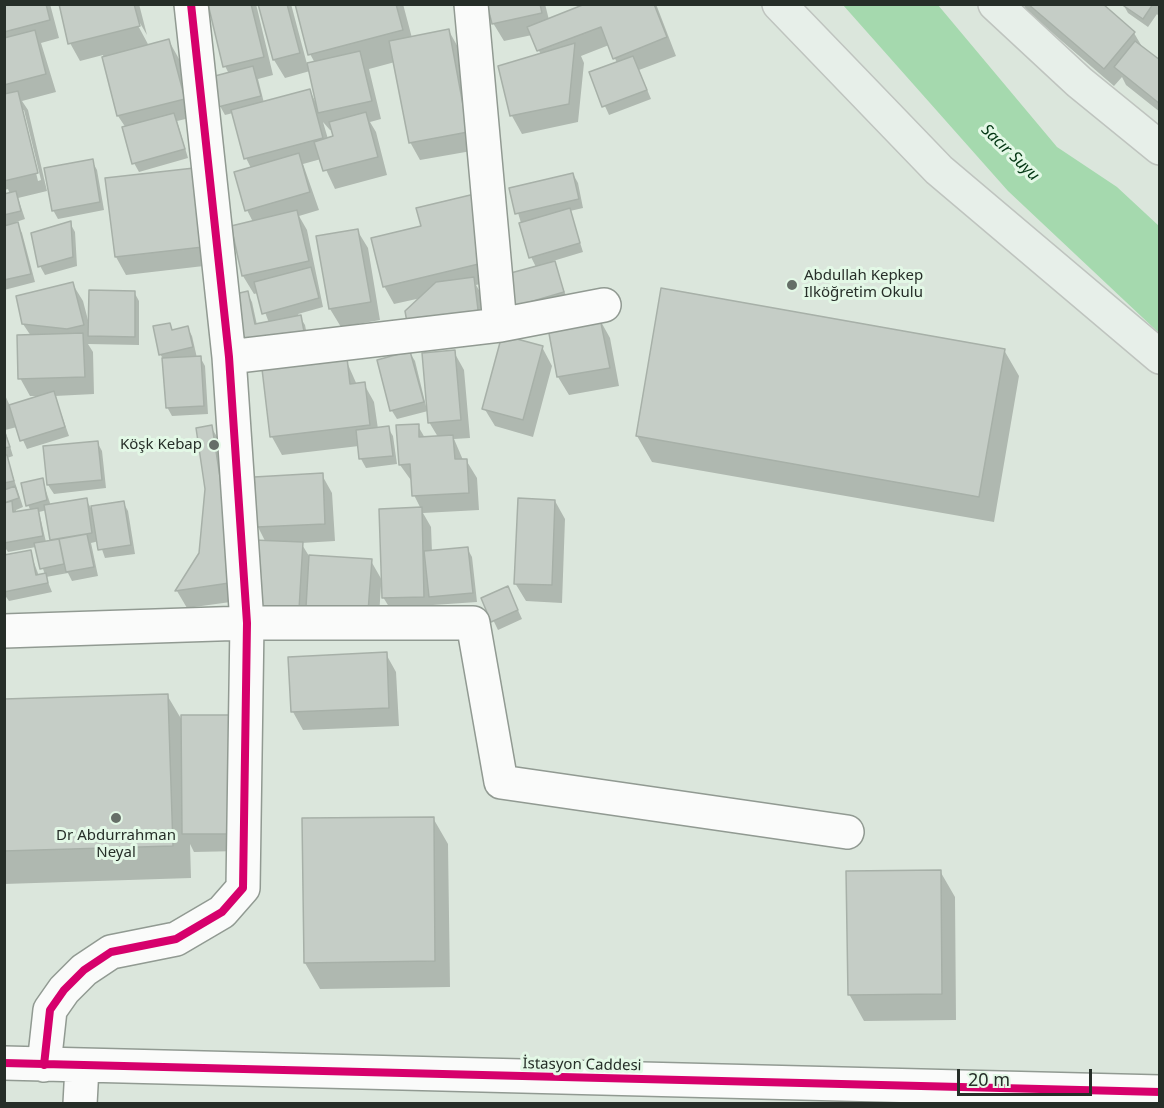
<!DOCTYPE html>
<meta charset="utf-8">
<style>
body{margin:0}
#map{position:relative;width:1164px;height:1108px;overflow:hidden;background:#dbe6dc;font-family:"Noto Sans",sans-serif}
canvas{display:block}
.frame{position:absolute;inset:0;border:6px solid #262e28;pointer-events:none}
.scale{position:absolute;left:957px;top:1069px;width:135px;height:27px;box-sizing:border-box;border:3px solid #262e28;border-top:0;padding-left:8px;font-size:18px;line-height:21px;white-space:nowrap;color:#262e28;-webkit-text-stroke:4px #e3f8e6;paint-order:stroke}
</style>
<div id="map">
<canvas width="1164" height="1108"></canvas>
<div class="frame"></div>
<div class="scale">20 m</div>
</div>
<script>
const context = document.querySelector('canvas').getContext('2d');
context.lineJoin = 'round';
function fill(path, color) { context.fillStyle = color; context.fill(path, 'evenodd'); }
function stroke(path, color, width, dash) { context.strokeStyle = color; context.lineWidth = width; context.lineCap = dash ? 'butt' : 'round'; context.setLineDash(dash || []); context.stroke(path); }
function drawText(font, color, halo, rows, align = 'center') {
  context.font = font + ' "Noto Sans",sans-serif'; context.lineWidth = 6; context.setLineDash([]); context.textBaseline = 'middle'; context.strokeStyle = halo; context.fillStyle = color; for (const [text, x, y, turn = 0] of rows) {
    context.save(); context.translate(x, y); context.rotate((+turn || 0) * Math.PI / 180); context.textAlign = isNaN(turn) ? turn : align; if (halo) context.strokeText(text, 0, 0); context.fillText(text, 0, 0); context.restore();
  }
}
fill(new Path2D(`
 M843,5H938L1057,147L1117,187L1159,226V333L1008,191Z`), '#a5d9ae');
fill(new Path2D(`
 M4,4H50L59,38L41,43L56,92L22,101L28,110L47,191L18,198L25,219L16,222L22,233L35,282L4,290V196L10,194L8,189L4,190ZM21,110H24L41,180L38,181Z
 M60,4H139L147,35L137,18L135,20L149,46L169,41L179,59L194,117L177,121L188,158L139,172L134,163L126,128L118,116L103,55L80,61L70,43Z
 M210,4H256L273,75L258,79L264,103L310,91L316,103L310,71L285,78L274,60L260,4H291L307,64L315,63L310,54L297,4H403L412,38L449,31L459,49L477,150L420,160L410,142L395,62L369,69L381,119L370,122L376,132L387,175L335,189L321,159L303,164L319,210L299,216L307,230L323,307L298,314L305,325L309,345L248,358L247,293L252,302L257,325L269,323L258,293L254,294L243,276L232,227L253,222L247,210L251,168L246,158L233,113L225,115L220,106L229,74L225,66ZM323,122L330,130H333L335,137L328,139Z
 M489,4H545L549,20L589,4H656L676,56L639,70L651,99L609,115L590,73L617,63L609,45L581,56L584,63L578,122L522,134L512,116L541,55L532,35L504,41L493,23Z
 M1023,4H1101L1134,33L1144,50L1160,62V112L1126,85L1122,77L1114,86L1027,11Z
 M1123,4H1160V18L1157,14L1148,27L1128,13Z
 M92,161L97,170L104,210L58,219L53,210Z
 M202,168L221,264L126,275L116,257Z
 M573,174L578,183L583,208L570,211L583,252L553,261L568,301L518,305L536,267L531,257L511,189Z
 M418,209L496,280L476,285L483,297L489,336L421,298L394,304L384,286L422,227Z
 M70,223L75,232L77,266L45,275L40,266Z
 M357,230L368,248L380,320L341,327L330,309Z
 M72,283L83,301L89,324L134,292L139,301V345L88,344L93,352L94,394L55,396L69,436L27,449L17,427L5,430L13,456L7,458L23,507L16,510V513L31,511L28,505L42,479L51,506L86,500L91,508L123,502L128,511L135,554L105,558L99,541L91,543L98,576L72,581L68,573L46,577L52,592L9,601L4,594V557L30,552L39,576L45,575L36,547L8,552L4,546V393L10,406L38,396H30L20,378L31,336L23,324ZM47,510L52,541L46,542L39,512Z
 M600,320L610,338L619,386L569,395L558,377Z
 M169,324L173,331L187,327L192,336L197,358L200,357L205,366L208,414L172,416L167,407L164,360L160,354Z
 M542,347L552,366L533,437L495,426L484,408Z
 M1004,350L1019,376L994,522L652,462L637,436Z
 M454,352L464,370L470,438L454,439L463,460H466L477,478L479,510L423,513L431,527L432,552L467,548L472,557L477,602L433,605V615H394L383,597V586H381L378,630L309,628L258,527L322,475L332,493L335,541L301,543L309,556L371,561L383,582L421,509L414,495L413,483L400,465L418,426L425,438L438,437L429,422L428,411L397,419L392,411L379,361L410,353L415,361L426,406Z
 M346,360L357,385L364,384L374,402L378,429L388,428L393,436L397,464L366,468L361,459L359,446L282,455L272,437L263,370Z
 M211,427L222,445L245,600L187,608L177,591L201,553Z
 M97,442L102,451L106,488L54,494L48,485Z
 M555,501L565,519L562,603L526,601L515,583Z
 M512,597L522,619L498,630L483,599Z
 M386,654L396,672L399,726L303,730L293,712Z
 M167,695L183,722L240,851L194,852L190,844L191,878L4,884V701Z
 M433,818L448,844L450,987L320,989L305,963Z
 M940,871L955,897L956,1020L864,1021L849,994Z`), '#0003');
const building = new Path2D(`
 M4,4H46L50,20L4,32Z
 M59,4H134L140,26L68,44Z
 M208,4H251L264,57L223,67Z
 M258,4H287L300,53L273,60Z
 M295,4H396L403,30L308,55Z
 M487,4H540L542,13L492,24Z
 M585,4H654L667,37L613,59L601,27L537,51L527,27Z
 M1028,4H1103L1135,32L1104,69Z
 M1121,4H1153L1143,19Z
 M449,29L468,132L409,143L389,41Z
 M35,30L46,74L4,85V38Z
 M169,39L185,99L117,116L102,57Z
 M1135,41L1160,60V104L1114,67Z
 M575,43L569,104L510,116L498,66Z
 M360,51L372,101L318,113L307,63Z
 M633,56L647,90L602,107L589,72Z
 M253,66L261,96L218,107L211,77Z
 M310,89L323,138L244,159L231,110Z
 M18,91L38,173L4,181V94Z
 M366,112L378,157L323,171L314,142L333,136L329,122Z
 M174,113L185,149L132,164L122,127Z
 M299,153L310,192L245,211L234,172Z
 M93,159L100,202L52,211L44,168Z
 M203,167L212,246L115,257L105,178Z
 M573,173L579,199L515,214L509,188Z
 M16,191L21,211L4,215V194Z
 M483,192L487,262L383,287L371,238L421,226L416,208Z
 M570,208L580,243L529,258L519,223Z
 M297,210L309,261L242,276L231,226Z
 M71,221L73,257L38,267L31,233Z
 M18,222L31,274L4,280V226Z
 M358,229L371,302L329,309L316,236Z
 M555,261L564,292L516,306L507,274Z
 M311,267L319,298L262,314L254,282Z
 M474,277L479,318L408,328L405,311L436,282Z
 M73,282L84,325L67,329L22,324L16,296Z
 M661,288L1005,349L979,497L636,436Z
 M89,290L135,291V337L88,336Z
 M248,291L255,324L301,315L305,337L242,350L231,295Z
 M600,318L610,368L557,377L548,328Z
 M170,323L172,330L188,326L193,347L159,355L153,326Z
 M83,333L85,377L18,379L17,335Z
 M502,335L543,346L523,420L482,409Z
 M455,350L461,420L428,423L422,353Z
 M410,351L424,402L390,411L377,360Z
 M201,356L204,406L166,408L162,358Z
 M347,358L350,384L365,382L370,425L270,437L262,369Z
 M54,391L65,427L20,441L9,405Z
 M419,424V437L453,435L455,459H467L469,493L412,496L410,464L399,465L396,425Z
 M212,425L236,582L175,591L199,553L205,489L196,428Z
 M389,426L393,456L359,459L356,430Z
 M4,430L10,447L4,448Z
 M98,441L102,480L47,485L43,446Z
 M4,455H7L14,481L4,483Z
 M323,473L325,524L257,527L254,477Z
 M43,478L47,500L26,506L21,483Z
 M15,486L19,498L4,503V490Z
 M87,498L92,533L50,540L44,505Z
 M518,498L555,500L552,585L514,584Z
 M12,501L13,512L38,508L43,536L4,543V503Z
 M124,501L131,545L98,550L91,506Z
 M422,507L424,597L382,598L379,509Z
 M87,534L94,567L66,572L59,539Z
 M59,539L64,564L40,569L34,543Z
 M254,540L303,542L299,610L251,608Z
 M468,547L473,593L429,597L424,551Z
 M31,550L36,575L46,573L48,583L4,592V555Z
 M309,555L372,559L368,612L306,607Z
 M508,586L518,610L491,622L481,598Z
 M387,652L389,708L291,712L288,657Z
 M168,694L173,846L4,851V699Z
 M181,715H230L231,834H182Z
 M434,817L435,961L304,963L302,818Z
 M941,870L942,994L848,995L846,871Z`);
fill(building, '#c5cdc6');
stroke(building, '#a7b0a8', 1.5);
const minor = new Path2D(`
 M471,4L500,325
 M229,357L500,325L604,305
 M4,631L247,623H473L501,782L847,832
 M4,1063L1160,1092
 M44,1065L50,1010L64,990L84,970L111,952L176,939L222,912L243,888L247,623L229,357L191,4
 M80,1104L82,1067`);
const major = new Path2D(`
 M779,4L939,170L1160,357
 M995,4L1079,82L1160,148`);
stroke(minor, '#919a92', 36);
stroke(major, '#bfc4bf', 36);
stroke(minor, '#fafbfa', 33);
stroke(major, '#e7efe9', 33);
stroke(new Path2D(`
 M4,1103L27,1104`), '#d2d6d3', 1.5);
stroke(new Path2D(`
 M4,1063L1160,1092
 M44,1065L50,1010L64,990L84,970L111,952L176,939L222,912L243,888L247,623L229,357L191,4`), '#d6006c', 8);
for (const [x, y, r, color] of [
 [792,285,6,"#656e67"],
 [214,445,6,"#656e67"],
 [116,818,6,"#656e67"]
]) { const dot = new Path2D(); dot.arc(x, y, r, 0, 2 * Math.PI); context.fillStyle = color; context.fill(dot); stroke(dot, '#e3f8e6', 2); }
drawText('15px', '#262e28', '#e3f8e6', [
 ["Abdullah Kepkep",804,276],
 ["Ilköğretim Okulu",804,293],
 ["Köşk Kebap",202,445,"right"],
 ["Dr Abdurrahman",116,836,"center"],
 ["Neyal",116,853,"center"]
], 'left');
drawText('15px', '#262e28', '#e3f8e6', [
 ["İstasyon Caddesi",582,1065,1]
]);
drawText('italic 16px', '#003511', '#e3f8e6', [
 ["Sacır Suyu",1010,153,44]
]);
</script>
